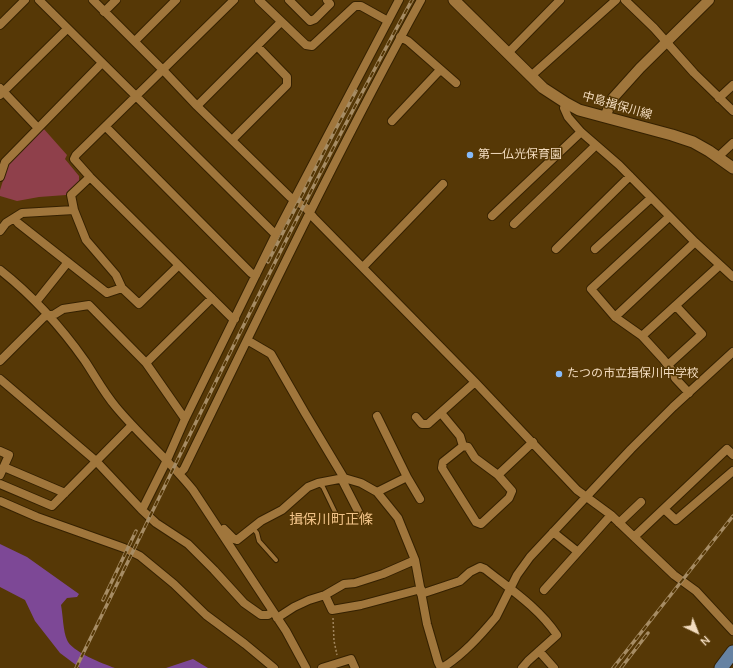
<!DOCTYPE html>
<meta charset="utf-8">
<style>
body{margin:0}
#map{position:relative;width:733px;height:668px;overflow:hidden;background:#563806;font-family:Manrope,sans-serif}
canvas{display:block}
.north{position:absolute;left:677px;top:612px;width:40px;height:40px;-webkit-text-stroke:3px #563806;paint-order:stroke;rotate:137deg;font-size:11px;font-weight:700;line-height:16px;text-align:center;color:#f3dcbf}
.north::after{content:'';display:block;margin:auto;width:14px;height:18px;background:#f3dcbf;clip-path:polygon(50% 0,100% 100%,50% 72%,0 100%)}
</style>
<div id="map">
<canvas width="733" height="668"></canvas>
<div class="north">N</div>
</div>
<script>
const context = document.querySelector('canvas').getContext('2d');
context.lineJoin = 'round';
function fill(path, color) { context.fillStyle = color; context.fill(path, 'evenodd'); }
function stroke(path, color, width, dash) { context.strokeStyle = color; context.lineWidth = width; context.lineCap = dash ? 'butt' : 'round'; context.setLineDash(dash || []); context.stroke(path); }
function drawText(font, color, halo, rows, align = 'center') {
  context.font = font + ' Manrope,"Noto Sans JP",sans-serif'; context.lineWidth = 3; context.setLineDash([]); context.textBaseline = 'middle'; context.strokeStyle = halo; context.fillStyle = color; for (const [text, x, y, turn = 0] of rows) {
    context.save(); context.translate(x, y); context.rotate((+turn || 0) * Math.PI / 180); context.textAlign = isNaN(turn) ? turn : align; if (halo) context.strokeText(text, 0, 0); context.fillText(text, 0, 0); context.restore();
  }
}
fill(new Path2D(`
 M43,128L67,155L65,159L79,176V182L66,195L39,197L17,201L0,196V190L9,162Z`), '#8f404b');
fill(new Path2D(`
 M0,544L27,557L79,594L77,597L67,598L61,605C63,615 63,631 67,640C71,651 103,664 115,668H80L60,653L35,621L25,600L0,587Z
 M193,659L208,668H166Z`), '#7d4896');
const service = new Path2D(`
 M318,483L323,487L336,514
 M253,528L257,533L259,541L276,560`);
const minor = new Path2D(`
 M39,0L273,232L276,234
 M93,0L163,70L197,106L290,197L305,207L314,218L475,382L577,490L611,515L674,575L696,591L733,631
 M234,0L76,155L74,159L90,177L231,317L235,319
 M259,0L306,45L312,46L355,6H361L388,21
 M289,0L310,21L315,19L330,4L327,0
 M625,0L654,28L694,73L733,111
 M104,12L116,0
 M0,25L25,0
 M400,37L408,41L456,83
 M135,41L176,0
 M508,53L560,0
 M531,76L616,0
 M0,88L38,128
 M0,95L67,29
 M719,98L733,85
 M566,103L564,108L568,117L581,132L619,165L695,242L733,277
 M197,106L281,22
 M392,121L440,70
 M106,127L251,273L256,275
 M232,140L287,85V77L257,46
 M718,157L733,143
 M0,177L5,162L102,63
 M90,177L71,195L74,210L86,240L116,275L122,288L139,304L178,266
 M492,216L581,132
 M669,217L591,289L615,317L642,336L663,359L674,373L675,378L689,393
 M14,218L18,223L107,293L122,288
 M514,224L593,148L595,145
 M0,231L6,223L22,213L74,210
 M556,249L630,176
 M595,249L651,198
 M363,267L443,184
 M0,270C33,296 61,327 85,361C95,376 104,393 116,407C140,436 169,460 193,490L286,631L306,668
 M36,302L68,262
 M615,317L695,242
 M642,336L720,265
 M247,340L271,354L305,413L344,478
 M0,361L44,317L55,314L63,309L89,305L146,363L185,419
 M146,363L212,298
 M668,365L702,334L676,306
 M0,379L96,461L142,510L156,523L188,544L214,570L244,603L261,615H268L272,612
 M441,413L460,436L463,446L468,447L475,458L498,475L512,491L509,498L481,524L476,522L442,468L443,462L463,446
 M377,416L407,477L420,499
 M416,417L422,424H428L475,382
 M0,451L9,455L0,475
 M4,467L65,493
 M180,473L184,469C261,312 336,154 421,0
 M498,475L533,442
 M341,478L359,513
 M0,484L52,506L132,425
 M377,492L407,477
 M0,501L37,517L124,548L140,556L174,584L206,615L245,644L274,668
 M664,509L676,520L733,471
 M142,510L167,460L185,419L276,234L399,0
 M619,523L641,502
 M224,529L234,539L237,540L261,521L282,510L308,487L318,483L344,478L361,483L377,492L398,518L415,560L427,624L438,662L441,668
 M553,532L578,552
 M634,537L727,449L733,455
 M544,590L611,515
 M421,594L460,581L470,572L480,567L485,569C510,589 538,607 557,635L528,661L522,668
 M325,595L332,610L361,605L421,589
 M277,618L294,607L309,600L325,595L344,584L355,583L383,574L415,560
 M539,651L554,668
 M322,668L351,659L355,668
 M442,668C463,655 480,636 496,617L517,575L530,557L631,449L673,407L733,352`);
const tertiary = new Path2D(`
 M605,117L613,98L640,68L709,0`);
const secondary = new Path2D(`
 M454,0L543,88L566,103L579,110L672,135L693,142L709,151L733,168`);
const trunk = new Path2D(`
 M721,668L733,652`);
stroke(service, '#352101', 6);
stroke(minor, '#352101', 10);
stroke(tertiary, '#352101', 12);
stroke(secondary, '#352101', 13);
stroke(trunk, '#352101', 15);
stroke(new Path2D(`
 M333,618L334,641L337,655`), '#a0855d', 1.5, [2, 2]);
stroke(service, '#a0763c', 4);
stroke(minor, '#a0763c', 8);
stroke(tertiary, '#a0763c', 10);
stroke(secondary, '#a0763c', 11);
stroke(trunk, '#6682a2', 13);
const rail = new Path2D(`
 M268,262L329,142L356,91
 M103,600L136,531
 M76,668C186,444 292,219 412,0
 M613,668L733,516
 M621,668L648,633`);
stroke(rail, '#a68c64', 3.5);
stroke(rail, '#563806', 2, [6]);
for (const [x, y, r, color] of [
 [470,155,4,"#86bbfb"],
 [559,374,4,"#86bbfb"]
]) { const dot = new Path2D(); dot.arc(x, y, r, 0, 2 * Math.PI); context.fillStyle = color; context.fill(dot); stroke(dot, '#563806', 1.5); }
drawText('12px', '#f3dcbf', '#563806', [
 ["中島揖保川線",617,106,16]
]);
drawText('12px', '#f3dcbf', '#563806', [
 ["第一仏光保育園",478,155],
 ["たつの市立揖保川中学校",567,374]
], 'left');
drawText('14px', '#f0c287', '#563806', [
 ["揖保川町正條",331,520]
]);
</script>
